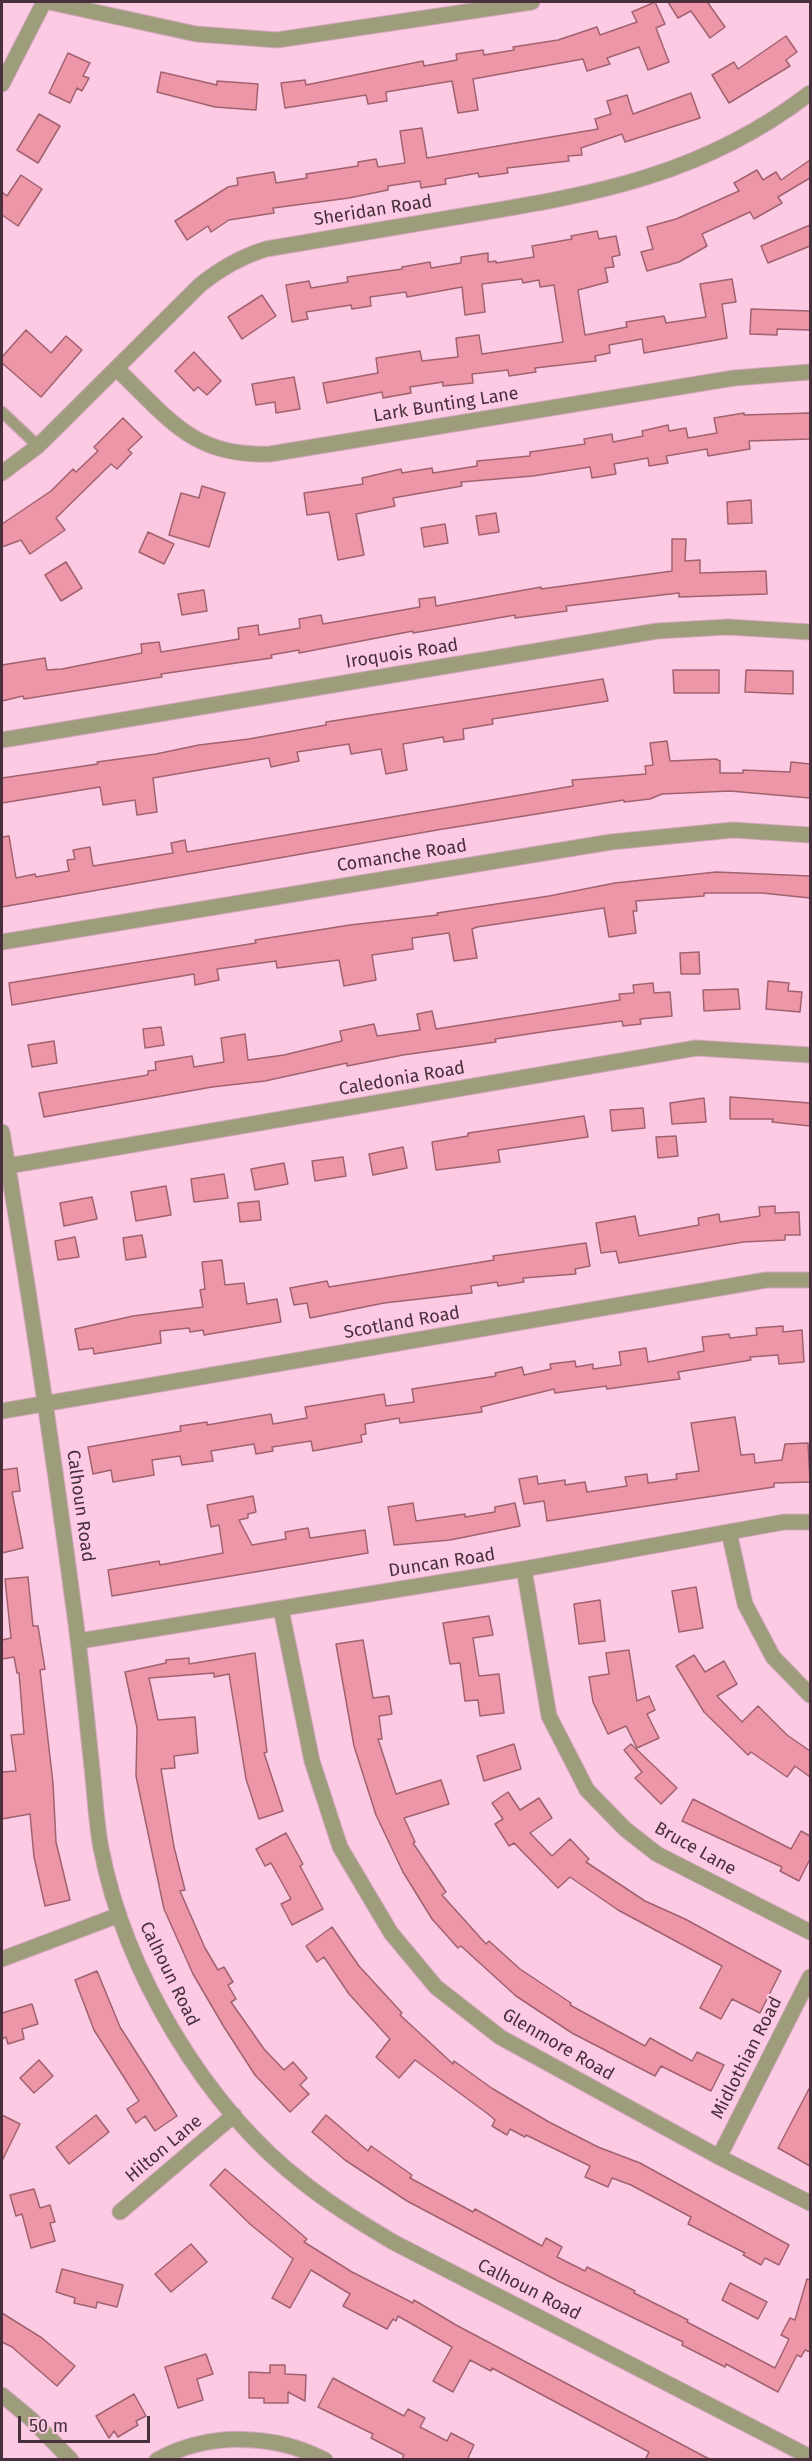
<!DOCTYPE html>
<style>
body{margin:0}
#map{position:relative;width:812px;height:2461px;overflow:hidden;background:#fdcae4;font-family:"Fira Sans",sans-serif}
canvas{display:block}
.frame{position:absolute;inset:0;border:3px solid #482f3c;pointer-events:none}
.scale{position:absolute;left:18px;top:2416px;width:132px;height:27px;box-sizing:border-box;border:3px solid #482f3c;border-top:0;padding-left:8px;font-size:18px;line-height:21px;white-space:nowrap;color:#482f3c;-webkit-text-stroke:4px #fdcae4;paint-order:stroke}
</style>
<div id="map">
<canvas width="812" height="2461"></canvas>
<div class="frame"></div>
<div class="scale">50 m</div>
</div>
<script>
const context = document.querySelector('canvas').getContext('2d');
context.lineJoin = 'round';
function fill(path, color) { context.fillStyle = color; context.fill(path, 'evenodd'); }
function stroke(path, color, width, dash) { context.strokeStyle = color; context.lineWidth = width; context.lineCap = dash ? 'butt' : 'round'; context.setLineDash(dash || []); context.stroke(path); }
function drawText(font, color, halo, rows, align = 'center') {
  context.font = font + ' "Fira Sans",sans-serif'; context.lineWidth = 4.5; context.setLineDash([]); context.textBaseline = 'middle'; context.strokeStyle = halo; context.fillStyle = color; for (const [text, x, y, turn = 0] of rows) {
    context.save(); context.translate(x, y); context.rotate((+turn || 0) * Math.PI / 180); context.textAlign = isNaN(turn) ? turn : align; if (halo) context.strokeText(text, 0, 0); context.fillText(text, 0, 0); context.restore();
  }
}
const building = new Path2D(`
 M655,2L665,24L656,28L669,62L648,70L639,47L607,58L610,64L587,71L583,59L473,79L478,110L458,113L452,81L386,92L387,101L368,104L366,95L285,108L281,83L305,80L306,85L423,61L424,66L457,60L456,54L483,50L484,55L514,50L513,47L558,40L597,27L600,35L637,22L632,12Z
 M668,2H711L708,3L725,27L710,38L691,11L678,18Z
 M786,36L797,52L786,60L790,66L729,103L712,75L734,62L738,69Z
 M68,53L90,63L83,76L89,78L82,91L77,88L70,103L49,93Z
 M161,72L217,85V81L258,84L256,110L215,107L157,92Z
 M691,93L700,118L625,142L622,134L581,148L582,155L568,156L569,161L507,168L508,173L479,177L478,173L445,179L446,184L421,188L420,181L388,186V190L349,198L273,208L274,213L229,220L211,232L208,226L187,240L175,221L228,187L238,185L237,178L274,172L276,183L307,178L306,174L358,166V162L376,159L378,167L405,163L400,131L422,128L427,158L598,129L595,119L611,114L607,101L627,95L633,114Z
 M39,114L60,126L38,163L17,150Z
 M810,160V178L778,197L782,203L754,219L750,212L702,234L707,246L679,262L647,271L641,252L653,249L647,227L676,219L739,191L734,183L757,170L763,180L776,172L781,180Z
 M21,175L42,189L18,226L2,215V192L7,196Z
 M810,225V246L768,263L761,246Z
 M597,231L599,239L616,236L620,255L612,257L614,267L605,268L608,282L578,290L585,335L627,327L626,322L664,316L666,323L706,317L700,284L732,279L736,302L722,304L727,338L644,353L642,339L609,345L610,353L595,356L596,361L535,368L536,372L509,376L508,370L472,374L473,383L443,386V382L410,387L411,393L383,398L382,392L327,403L323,383L378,373L376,358L420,351L422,361L458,357L456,338L479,335L482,354L563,342L554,285L540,287L539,280L523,283L522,279L482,284L485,312L465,315L462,287L407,297L406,292L370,297L371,306L352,309L351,305L306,312L308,319L292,322L286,285L309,281L311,288L348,282L347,277L402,269V267L430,262L431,268L461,263V257L488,253V262L496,261V263L534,257L532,246L572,239L571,236Z
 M262,295L276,316L242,339L228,317Z
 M751,309L810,311V330L777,329V335L750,334Z
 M26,330L51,353L66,336L82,350L41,397L2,363V357Z
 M194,352L221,381L207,395L198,387L194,391L175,371Z
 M294,377L300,409L276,413L275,402L256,405L252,384Z
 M744,413V415L810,413V439L749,441L750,449L708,456L707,449L666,456L668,463L649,466L648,458L614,464L616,474L592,478L590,467L533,476L461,482L462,486L393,498L395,506L356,514L364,555L338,560L329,512L307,515L304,493L363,484L362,478L401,469L402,473L432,468L433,473L477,466V461L530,456V452L585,444L584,439L612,434L613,442L643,436L642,431L668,425L669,431L686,428L688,438L717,433L714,418Z
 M123,418L142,437L128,450L132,453L117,469L111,464L56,518L65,530L30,554L21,540L2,547V524L51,491L73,469L76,472L98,451L94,447Z
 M202,486L225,493L209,547L169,535L181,493L199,498Z
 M751,500L752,523L728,524L727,502Z
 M496,513L499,532L479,535L476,516Z
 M445,524L448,543L424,547L421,528Z
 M148,532L174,544L164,564L139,552Z
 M672,539H686L685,561L700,560V573L766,571L767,594L679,597V593L566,606L567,611L515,618V615L413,633V631L299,653V650L271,655L272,658L243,662L161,674L162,677L24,699L23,696L2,701V665L45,658L47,670L62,669L142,653L141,644L159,642L161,652L239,639L238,628L258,625L259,635L300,628L299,619L321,615L323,624L420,607L419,599L435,597L436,606L541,587V589L672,571Z
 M66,562L82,588L61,601L45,575Z
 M204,590L207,611L182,615L178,594Z
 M673,670H719V693H674Z
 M746,670L793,671V694L745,692Z
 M603,679L608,701L492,719L493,724L463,729L464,739L444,742L443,737L403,744L407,770L386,774L381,749L351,754L349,744L297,752L299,761L271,767L269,758L153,778L157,812L137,815L135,800L103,805L100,787L2,803V778L98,764L97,762L156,754L199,745L249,739L326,725V722Z
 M667,741L670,761L716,759L720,761V773H743V770L790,772L791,762L810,764V798L730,791L662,794L650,799L624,802V800L437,830L2,907V837L9,836L16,878L35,874L36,877L69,871L67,860L75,859L73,850L90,847L93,866L173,853L171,843L185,840L187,852L573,786L572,780L646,774L645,766L653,765L650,743Z
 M716,872L810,876V898L762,893H704V896L636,901L637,911H633L636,933L609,937L604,908L477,927L472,929L477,958L454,961L449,933L412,938L413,949L372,955L376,980L344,986L339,960L277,968L276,961L217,969L219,980L195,985L194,974L12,1005L9,983L256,943L255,940L350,925L438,915L437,913L549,896L615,883Z
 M699,952L700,974H681L680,953Z
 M768,981L789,983L788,991L802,992L800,1012L766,1009Z
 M653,983L654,993L670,992L672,1016L640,1019L641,1024L623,1026L622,1021L555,1030L495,1039L496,1042L403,1055L347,1066V1063L265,1081L212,1087L44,1117L39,1093L148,1075V1071L156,1070L155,1062L192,1056L194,1067L224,1062L221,1038L245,1034L248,1060L284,1055L342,1041L340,1031L374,1024L377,1036L420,1030L417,1014L432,1011L436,1029L620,1000L619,994L634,993L633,985Z
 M738,989L740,1009L704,1011L703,990Z
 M161,1027L164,1045L145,1048L143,1029Z
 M54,1041L57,1063L32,1067L28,1045Z
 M730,1097L810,1103V1126L772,1122L773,1119H730Z
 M704,1098L706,1122L672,1124L670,1103Z
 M643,1108L645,1128L612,1131L610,1110Z
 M584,1116L588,1137L498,1150L500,1162L436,1170L432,1142L468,1136V1133Z
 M676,1136L678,1156L658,1158L656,1137Z
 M403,1147L407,1168L373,1175L369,1154Z
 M343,1157L346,1176L315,1181L312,1161Z
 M284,1163L288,1184L255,1190L251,1169Z
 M224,1174L228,1198L194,1202L191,1179Z
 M166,1186L171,1215L136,1221L131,1192Z
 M92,1197L97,1219L64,1226L60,1203Z
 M259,1201L261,1220L240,1222L238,1203Z
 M775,1206V1213L799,1212L800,1235H785V1240L743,1242L619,1263L616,1251L601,1253L596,1223L635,1216L639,1236L699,1225L698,1218L719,1214L720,1222L760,1216L759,1207Z
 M142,1235L146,1257L126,1260L123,1238Z
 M75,1237L79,1257L58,1260L55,1241Z
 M586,1243L590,1266L575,1269L576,1274L523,1278L524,1282L498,1286L497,1282L471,1286L472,1293L384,1303L310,1318L307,1303L294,1305L290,1288L327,1281L329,1287L494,1260L493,1256Z
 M222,1260L225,1285L244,1283L247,1304L277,1299L281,1322L204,1335L203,1330L190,1332L189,1328L160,1331L161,1343L94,1354L93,1348L79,1350L75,1329L133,1316L203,1307L200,1290L205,1289L202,1262Z
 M783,1326V1332L802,1330L804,1362L779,1364L778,1355L750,1357L751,1360L678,1372L680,1379L607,1389L606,1386L555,1393L554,1389L481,1407L482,1412L400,1423L399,1418L365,1424L366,1434L361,1435L362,1442L313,1451L311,1441L272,1447L273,1451L256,1454L254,1444L211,1451L213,1461L182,1465L180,1456L152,1460L154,1475L113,1482L111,1470L93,1474L88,1447L181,1431L180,1426L207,1422V1425L271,1414L273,1424L307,1418L305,1407L384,1394L386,1406L414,1402L412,1389L496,1376L495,1373L522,1367L524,1375L551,1369L550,1364L575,1361L576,1367L593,1364V1369L621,1365L619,1352L646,1348L648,1362L704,1351L702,1337L729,1334L730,1338L757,1335L756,1328Z
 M735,1417L741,1455L754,1454L755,1463L782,1460L785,1444L808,1443L810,1482L774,1483V1487L547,1521L544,1501L524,1504L519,1479L537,1476L538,1484L565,1480V1485L585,1482L587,1492L627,1486L625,1477L647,1474L648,1483L677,1479L676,1474L699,1471L691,1423Z
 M17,1468L20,1491L12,1492L23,1548L2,1553V1470Z
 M253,1496L256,1512L248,1514V1518L239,1520L252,1545L286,1539L285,1532L308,1528L310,1538L365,1530L368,1553L112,1596L108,1570L159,1561L160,1565L223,1553L219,1525L211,1527L207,1505Z
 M413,1503L416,1521L465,1514V1517L495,1512V1507L515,1503L520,1526L450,1540L394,1545L388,1507Z
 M28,1577L33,1626H38L45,1669L40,1670L53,1783L56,1842L70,1900L45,1906L34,1857L30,1814L2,1819V1772L16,1771L11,1735L24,1734L19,1673H17L14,1657L2,1659V1640L11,1638L5,1579Z
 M696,1587L703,1628L679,1632L672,1591Z
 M600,1600L605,1641L579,1644L574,1604Z
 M489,1616L493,1635L473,1638L479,1676L499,1674L504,1713L480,1716L478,1700L465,1701L460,1663L450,1664L443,1623Z
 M363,1640L373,1698L389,1696L392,1714L379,1716L382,1739H378L396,1794L441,1780L449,1804L404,1818L415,1842L413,1843L446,1892L442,1895L486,1944L489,1941L520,1969L571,2003L570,2005L645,2046L650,2038L692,2061L697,2052L724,2065L711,2091L661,2066L655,2076L572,2033L516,1996L461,1946L458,1948L432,1919L403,1872L376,1815L354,1746L336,1644Z
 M629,1650L637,1701L649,1696L655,1710L647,1714L659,1738L637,1748L626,1726L608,1734L593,1702L589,1677L609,1674L606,1653Z
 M255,1653L267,1752L264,1753L283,1811L259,1819L246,1779L229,1674L214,1677V1673L149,1678L158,1720L195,1717L198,1753L174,1756L175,1768L161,1769L174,1847L185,1890L180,1891L205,1948L218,1970L224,1967L233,1982L228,1985L236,1999L231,2002L264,2049L284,2070L293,2062L307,2078L300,2085L309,2094L290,2112L255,2075L224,2027L193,1974L164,1909L136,1776L137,1728L125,1672L166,1663V1660L189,1658V1664Z
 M694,1655L705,1672L724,1661L737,1684L717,1696L742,1722L758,1706L787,1735L810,1751V1777L795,1766L787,1777L751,1752L748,1755L704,1712L676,1666Z
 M514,1744L521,1769L484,1781L477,1756Z
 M631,1744L677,1788L661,1804L635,1778L642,1772L624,1750Z
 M508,1792L520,1810L539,1798L552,1818L530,1833L552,1856L570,1839L589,1859L586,1862L645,1901L685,1919L781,1971L760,2013L732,1999L721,2019L700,2008L722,1966L618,1910L570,1877L558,1888L514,1843L509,1846L495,1824L503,1819L492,1803Z
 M693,1799L791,1849L801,1831L810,1836V1859L799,1881L780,1871L782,1867L682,1821Z
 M286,1833L303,1864L300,1866L323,1909L292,1925L281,1904L291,1899L271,1863L265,1866L256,1849Z
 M332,1927L359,1966L402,2013L400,2015L453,2064L454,2061L493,2089L549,2122L598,2147L640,2163L789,2245L779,2265L765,2258L761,2265L743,2255L745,2253L688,2224L691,2217L631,2185L612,2178L608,2187L585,2177L590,2166L526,2135L525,2137L510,2129L507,2135L492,2126L495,2120L488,2114L415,2060L399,2078L376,2057L390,2039L349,1994L324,1957L317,1962L306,1946Z
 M97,1971L120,2027L177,2116L155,2131L145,2116L136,2123L127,2109L139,2101L94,2030L75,1980Z
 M32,2004L38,2024L22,2029L24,2039L8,2044L6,2037L2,2039V2013Z
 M39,2060L53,2076L34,2093L20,2078Z
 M810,2087V2166L778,2148Z
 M2,2115L20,2124L2,2161Z
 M96,2115L109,2132L69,2164L56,2147Z
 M326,2115L368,2151L371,2146L412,2175L410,2178L473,2212L475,2209L542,2246L546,2238L562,2247L557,2257L585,2271L587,2267L635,2291L634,2293L688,2320L687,2322L775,2368L789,2339L781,2335L790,2318L795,2320L807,2279L810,2280V2352L805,2350L801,2357L797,2355L778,2392L726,2364L725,2367L682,2345L683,2342L558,2281L407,2201L345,2160L312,2132Z
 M225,2169L307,2239L304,2242L352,2272L413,2303L414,2300L456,2325L711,2460H645L649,2452L492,2368L491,2371L470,2360L453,2392L433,2381L452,2347L398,2316L396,2321L393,2319L387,2329L343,2306L350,2294L311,2270L290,2308L272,2298L293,2259L251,2225L210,2185Z
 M34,2189L40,2208L50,2205L55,2222L50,2223L55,2241L31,2248L22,2214L16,2216L10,2195Z
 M191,2244L207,2262L171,2292L155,2274Z
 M62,2269L123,2285L117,2307L97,2302L96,2308L74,2303L75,2298L56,2292Z
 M730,2283L767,2302L758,2319L722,2300Z
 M2,2313L42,2338L75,2366L57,2386L12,2347L2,2342Z
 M206,2354L213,2374L197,2379L203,2400L178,2408L165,2367Z
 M270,2365H285V2374L306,2375L305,2401L288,2392V2403H264V2398H249V2372L270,2373Z
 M333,2378L404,2416L408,2409L425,2418L420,2427L447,2441L451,2433L474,2445L467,2460H402L404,2455L371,2438L373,2434L318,2407Z
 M134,2394L146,2416L136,2421L138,2425L118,2437L114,2431L109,2438L96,2416Z`);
fill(building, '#ed96a8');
stroke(building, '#a1626f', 1.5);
const service = new Path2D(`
 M2,412L38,446`);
const minor = new Path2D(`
 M49,2L196,34L277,40L532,2
 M2,84L44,2
 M117,369C169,419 193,457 270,454L734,378L810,372
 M2,473L38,446L200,285C221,268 240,257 266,249C333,238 400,227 468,215C596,194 704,175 810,93
 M2,740L657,631L728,627L810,632
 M2,942L611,842L733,830L810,835
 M2,1132C29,1289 52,1445 73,1602C81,1657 86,1713 92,1768C95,1794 96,1822 101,1848C125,1972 205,2107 305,2184C333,2206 363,2224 393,2242L810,2457
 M2,1167L696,1048L810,1055
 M2,1411L766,1280H810
 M729,1532L745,1604L773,1657L810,1695
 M524,1569L549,1716L587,1790L625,1829L657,1854L810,1932
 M281,1609L312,1761L340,1847L391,1933L436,1987L500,2037L719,2157L810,2203
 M79,1641L524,1569L784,1522H810
 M2,1959L119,1915
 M719,2157L810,1977
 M120,2212L234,2115
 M2,2395L31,2419L71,2460
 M157,2460C208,2432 274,2433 325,2460`);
stroke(service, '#d5a8bf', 13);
stroke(minor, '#d5a8bf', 17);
stroke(service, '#9e9d7b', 10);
stroke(minor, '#9e9d7b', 15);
drawText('18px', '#482f3c', '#fdcae4', [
 ["Sheridan Road",373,211,-9],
 ["Lark Bunting Lane",446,405,-9],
 ["Iroquois Road",402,654,-9],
 ["Comanche Road",402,856,-9],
 ["Caledonia Road",402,1079,-10],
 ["Scotland Road",402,1323,-10],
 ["Calhoun Road",80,1506,82],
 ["Duncan Road",442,1563,-9],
 ["Bruce Lane",695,1849,29],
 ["Calhoun Road",169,1974,64],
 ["Glenmore Road",558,2045,30],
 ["Midlothian Road",747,2058,-63],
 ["Hilton Lane",164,2149,-40],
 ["Calhoun Road",529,2290,27]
]);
</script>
